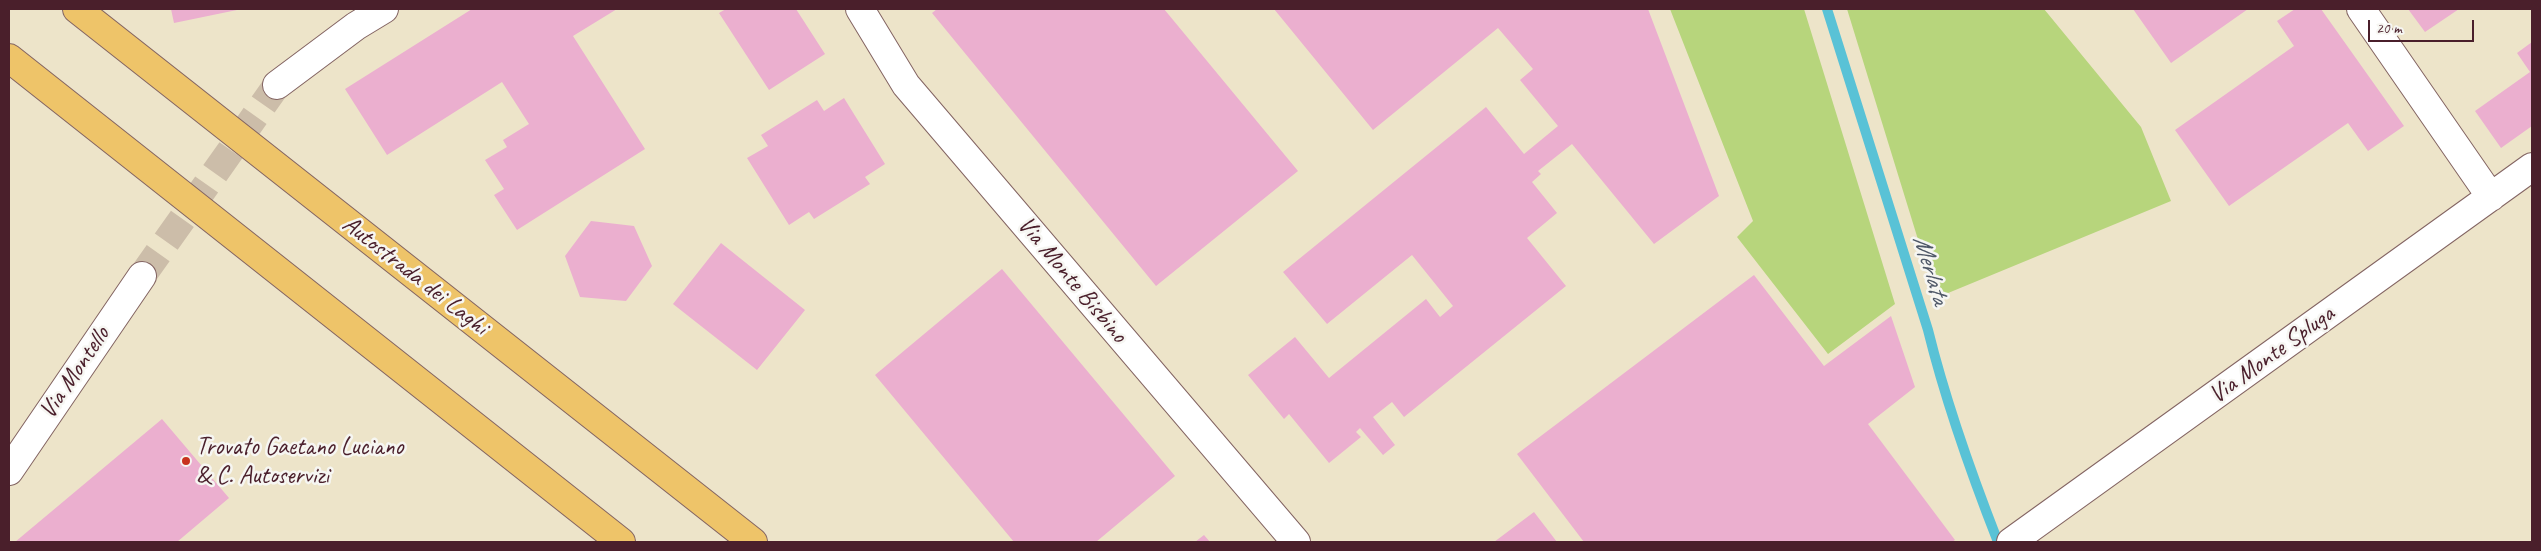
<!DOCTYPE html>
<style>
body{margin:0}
#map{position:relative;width:2541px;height:551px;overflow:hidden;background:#ede4c9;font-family:Caveat,sans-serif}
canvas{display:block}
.frame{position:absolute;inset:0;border:10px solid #4a1f2b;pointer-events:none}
.scale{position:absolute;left:2368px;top:20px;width:106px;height:22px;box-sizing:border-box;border:2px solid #4a1f2b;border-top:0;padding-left:6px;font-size:15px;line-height:18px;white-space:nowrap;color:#4a1f2b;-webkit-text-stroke:4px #f6f6f2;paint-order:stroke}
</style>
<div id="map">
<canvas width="2541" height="551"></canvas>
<div class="frame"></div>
<div class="scale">20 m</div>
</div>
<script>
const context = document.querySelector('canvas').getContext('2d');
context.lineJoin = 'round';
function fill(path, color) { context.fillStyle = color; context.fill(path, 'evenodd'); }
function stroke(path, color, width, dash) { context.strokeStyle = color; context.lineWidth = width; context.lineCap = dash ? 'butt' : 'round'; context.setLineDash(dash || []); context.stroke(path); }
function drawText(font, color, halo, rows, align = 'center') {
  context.font = font + ' Caveat,sans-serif'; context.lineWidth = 5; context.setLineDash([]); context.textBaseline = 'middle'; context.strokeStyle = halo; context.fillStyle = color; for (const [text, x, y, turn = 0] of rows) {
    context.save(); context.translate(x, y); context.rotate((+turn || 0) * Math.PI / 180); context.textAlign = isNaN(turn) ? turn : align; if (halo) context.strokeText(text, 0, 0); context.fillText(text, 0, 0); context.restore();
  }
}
fill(new Path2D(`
 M1670,9H1804L1895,304L1828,354L1737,237L1753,221Z
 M1847,9H2044L2141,127L2171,201L1936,298Z`), '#b7d57c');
stroke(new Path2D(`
 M1827,9L1928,330C1946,403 1971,473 1998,542`), '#59c2d6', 10);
fill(new Path2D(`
 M171,9H237V10L174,23Z
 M472,9H617L573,36L645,149L517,230L494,195L504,189L485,160L507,147L503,140L529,124L502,82L387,155L345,89Z
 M726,9H796L825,54L769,90L719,13Z
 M937,9H1164L1298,171L1156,286L932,13Z
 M1274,9H1648L1719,196L1654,244L1572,144L1538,171L1541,174L1532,182L1557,213L1527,238L1566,286L1404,417L1392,402L1373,417L1395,445L1383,455L1360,428L1356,432L1361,437L1329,463L1289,414L1284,419L1248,375L1295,337L1329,378L1426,299L1440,317L1453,306L1412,255L1327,324L1283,272L1486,107L1524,154L1558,126L1520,80L1533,69L1498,28L1373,130Z
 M2133,9H2248L2171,63Z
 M2295,9H2321L2404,126L2368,151L2348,123L2229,206L2175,130L2294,46L2277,21Z
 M2408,9H2459L2425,32Z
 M2532,42V126L2501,148L2475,111L2530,72L2517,53Z
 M844,98L885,164L865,177L870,184L814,219L809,212L789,225L747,158L768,146L761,135L817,100L824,111Z
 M591,221L634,226L652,266L626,301L580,297L565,256Z
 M721,243L805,310L757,370L673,304Z
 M1002,269L1175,476L1096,542H1014L875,375Z
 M1754,275L1824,366L1891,316L1915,387L1868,424L1955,540L1952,542H1584L1517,454Z
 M162,419L229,498L177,542H15Z
 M1534,512L1557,542H1494Z
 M1204,535L1210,542H1195Z`), '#ebafcf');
stroke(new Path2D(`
 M142,276L277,85`), '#ccbda9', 28, [28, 14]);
const minor = new Path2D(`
 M860,9L906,85L1296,542
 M2361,9L2491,197
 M2011,542L2532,167`);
const tertiary = new Path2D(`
 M277,85L356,26L384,9
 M9,471L142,276`);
const motorway = new Path2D(`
 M77,9L753,542
 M9,58L621,542`);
stroke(minor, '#836462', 30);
stroke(tertiary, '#836462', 30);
stroke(motorway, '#836462', 30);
stroke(minor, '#fff', 28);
stroke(tertiary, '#fff', 28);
stroke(motorway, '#eec469', 28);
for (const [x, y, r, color] of [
 [186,461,5,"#c8321e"]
]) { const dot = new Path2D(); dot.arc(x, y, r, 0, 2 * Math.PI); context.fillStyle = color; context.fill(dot); stroke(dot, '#f6f6f2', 2); }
drawText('25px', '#4a1f2b', '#f6f6f2', [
 ["Autostrada dei Laghi",415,276,38],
 ["Via Monte Bisbino",1072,280,50],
 ["Via Monte Spluga",2272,355,-36],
 ["Via Montello",75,373,-56]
]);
drawText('25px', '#4a1f2b', '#f6f6f2', [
 ["Trovato Gaetano Luciano",196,447],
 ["& C. Autoservizi",196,476]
], 'left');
drawText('italic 26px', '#4f5867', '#f6f6f2', [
 ["Merlata",1930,270,73]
]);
</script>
